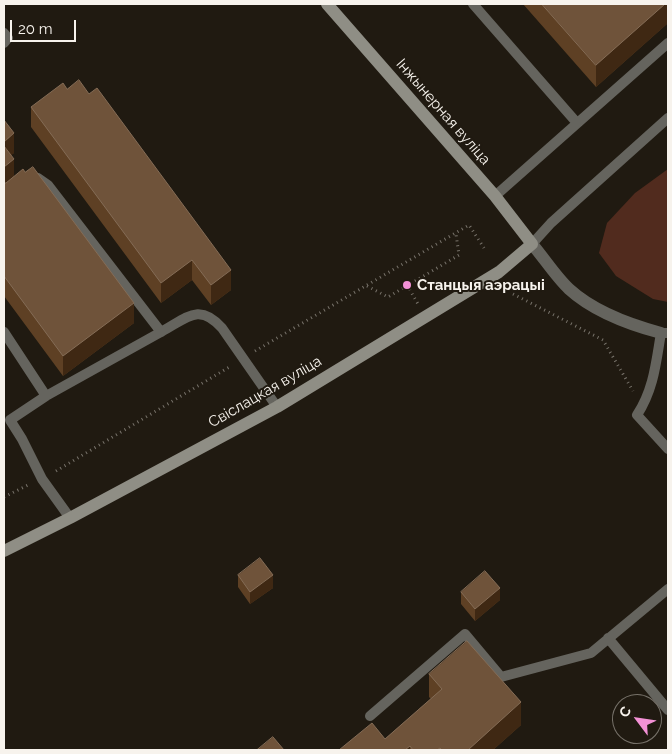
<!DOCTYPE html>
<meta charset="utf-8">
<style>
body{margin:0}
#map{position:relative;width:672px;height:754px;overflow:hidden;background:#201a11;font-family:Raleway,sans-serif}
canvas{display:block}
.frame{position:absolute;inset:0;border:5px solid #f7f3ed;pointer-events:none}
.north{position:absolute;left:612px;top:694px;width:50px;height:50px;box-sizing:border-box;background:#201a11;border:1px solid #767169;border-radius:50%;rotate:301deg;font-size:14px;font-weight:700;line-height:20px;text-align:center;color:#f7f3ed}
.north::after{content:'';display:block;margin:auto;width:18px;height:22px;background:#f391d6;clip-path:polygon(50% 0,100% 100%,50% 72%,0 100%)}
.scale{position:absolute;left:10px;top:20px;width:66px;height:22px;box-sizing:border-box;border:2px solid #f7f3ed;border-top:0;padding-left:6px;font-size:15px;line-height:18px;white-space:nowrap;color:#f7f3ed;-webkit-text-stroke:4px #201a11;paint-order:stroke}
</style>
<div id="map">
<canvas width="672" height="754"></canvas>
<div class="frame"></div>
<div class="north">С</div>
<div class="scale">20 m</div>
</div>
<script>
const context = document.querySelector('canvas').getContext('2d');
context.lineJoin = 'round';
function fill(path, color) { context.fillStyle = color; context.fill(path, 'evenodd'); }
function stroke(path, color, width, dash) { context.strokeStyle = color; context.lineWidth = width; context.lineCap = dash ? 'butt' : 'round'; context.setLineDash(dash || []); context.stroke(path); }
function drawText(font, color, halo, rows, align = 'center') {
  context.font = font + ' Raleway,sans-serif'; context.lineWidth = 4; context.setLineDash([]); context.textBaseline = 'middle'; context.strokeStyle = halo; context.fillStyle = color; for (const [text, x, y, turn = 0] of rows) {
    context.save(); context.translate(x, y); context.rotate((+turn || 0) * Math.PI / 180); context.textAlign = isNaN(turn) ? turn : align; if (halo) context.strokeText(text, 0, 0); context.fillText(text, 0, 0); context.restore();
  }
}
fill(new Path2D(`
 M668,169V302L653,299L616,276L599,253L607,223L635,193Z`), '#512b1e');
stroke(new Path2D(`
 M407,285L418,304
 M367,286L388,297L459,255L456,234
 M513,294L603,340L633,391
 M255,351L469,225L484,248
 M56,471L231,366
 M4,497L28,485`), '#79746c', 3, [1, 4]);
stroke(new Path2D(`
 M473,4L577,123
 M4,33L8,38L4,43
 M34,178H38L48,185L161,332L46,396L10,420L22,439L42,479L70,518
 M495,196L668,43
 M532,244L551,223L668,118
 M4,332L46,396
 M161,332C187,318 199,302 222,328L277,407
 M668,333H661C656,362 654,389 637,415L668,449
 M608,638L668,710
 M370,716L465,634L501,677L591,653L668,589`), '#65645e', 10);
stroke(new Path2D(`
 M532,244C544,258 556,277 569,289C593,311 631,325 661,333`), '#65645e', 12);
stroke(new Path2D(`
 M4,551L70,518L277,407L499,272L532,244L495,196L327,4`), '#8f8e85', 12);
fill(new Path2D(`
 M523,4H668V23L596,87Z
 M67,89L231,290L211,305L192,280L161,303L31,127V107Z
 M4,120L14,153L11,155L14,176L134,323L63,376L4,296Z
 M238,575L273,588L250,604L238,587Z
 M461,592L500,600L475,621L461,604Z
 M429,674L521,725L493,750H339L385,739L431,699L429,697Z`), '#5e4024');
fill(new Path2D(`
 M665,4H668V23L596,87V65Z
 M14,133V153L4,161V142Z
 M14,159V178L4,187V167Z
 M192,260V280L161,303V283Z
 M231,270V290L211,305V285Z
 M134,303V323L63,376V356Z
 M273,575V588L250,604V592Z
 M500,588V600L475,621V609Z
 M521,702V725L493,750H468Z
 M410,746V750H405Z`), '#3f2813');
const building = new Path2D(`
 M542,4H665L596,65Z
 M79,80L89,94L97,88L231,270L211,285L192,260L161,283L31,107L63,83L67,89Z
 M4,120L14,133L4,142Z
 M4,146L14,159L4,167Z
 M33,167L134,303L63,356L4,276V183H6L23,169L25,172Z
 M260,558L273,575L250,592L238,575Z
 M485,571L500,588L475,609L461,592Z
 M467,641L521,702L468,750H442L440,748L437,750H413L410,746L405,750H339L372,723L385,739L442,689L429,674Z
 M273,737L284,750H257Z`);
fill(building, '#6f533a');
stroke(building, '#846c56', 1);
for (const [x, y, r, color] of [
 [407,285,5,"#f391d6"]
]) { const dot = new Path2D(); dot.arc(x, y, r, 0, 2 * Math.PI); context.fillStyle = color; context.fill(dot); stroke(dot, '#201a11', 2); }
drawText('15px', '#f7f3ed', '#201a11', [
 ["Інжынерная вуліца",443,112,49],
 ["Свіслацкая вуліца",265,392,-30]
]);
drawText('bold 15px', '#f7f3ed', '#201a11', [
 ["Станцыя аэрацыі",417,285]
], 'left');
</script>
